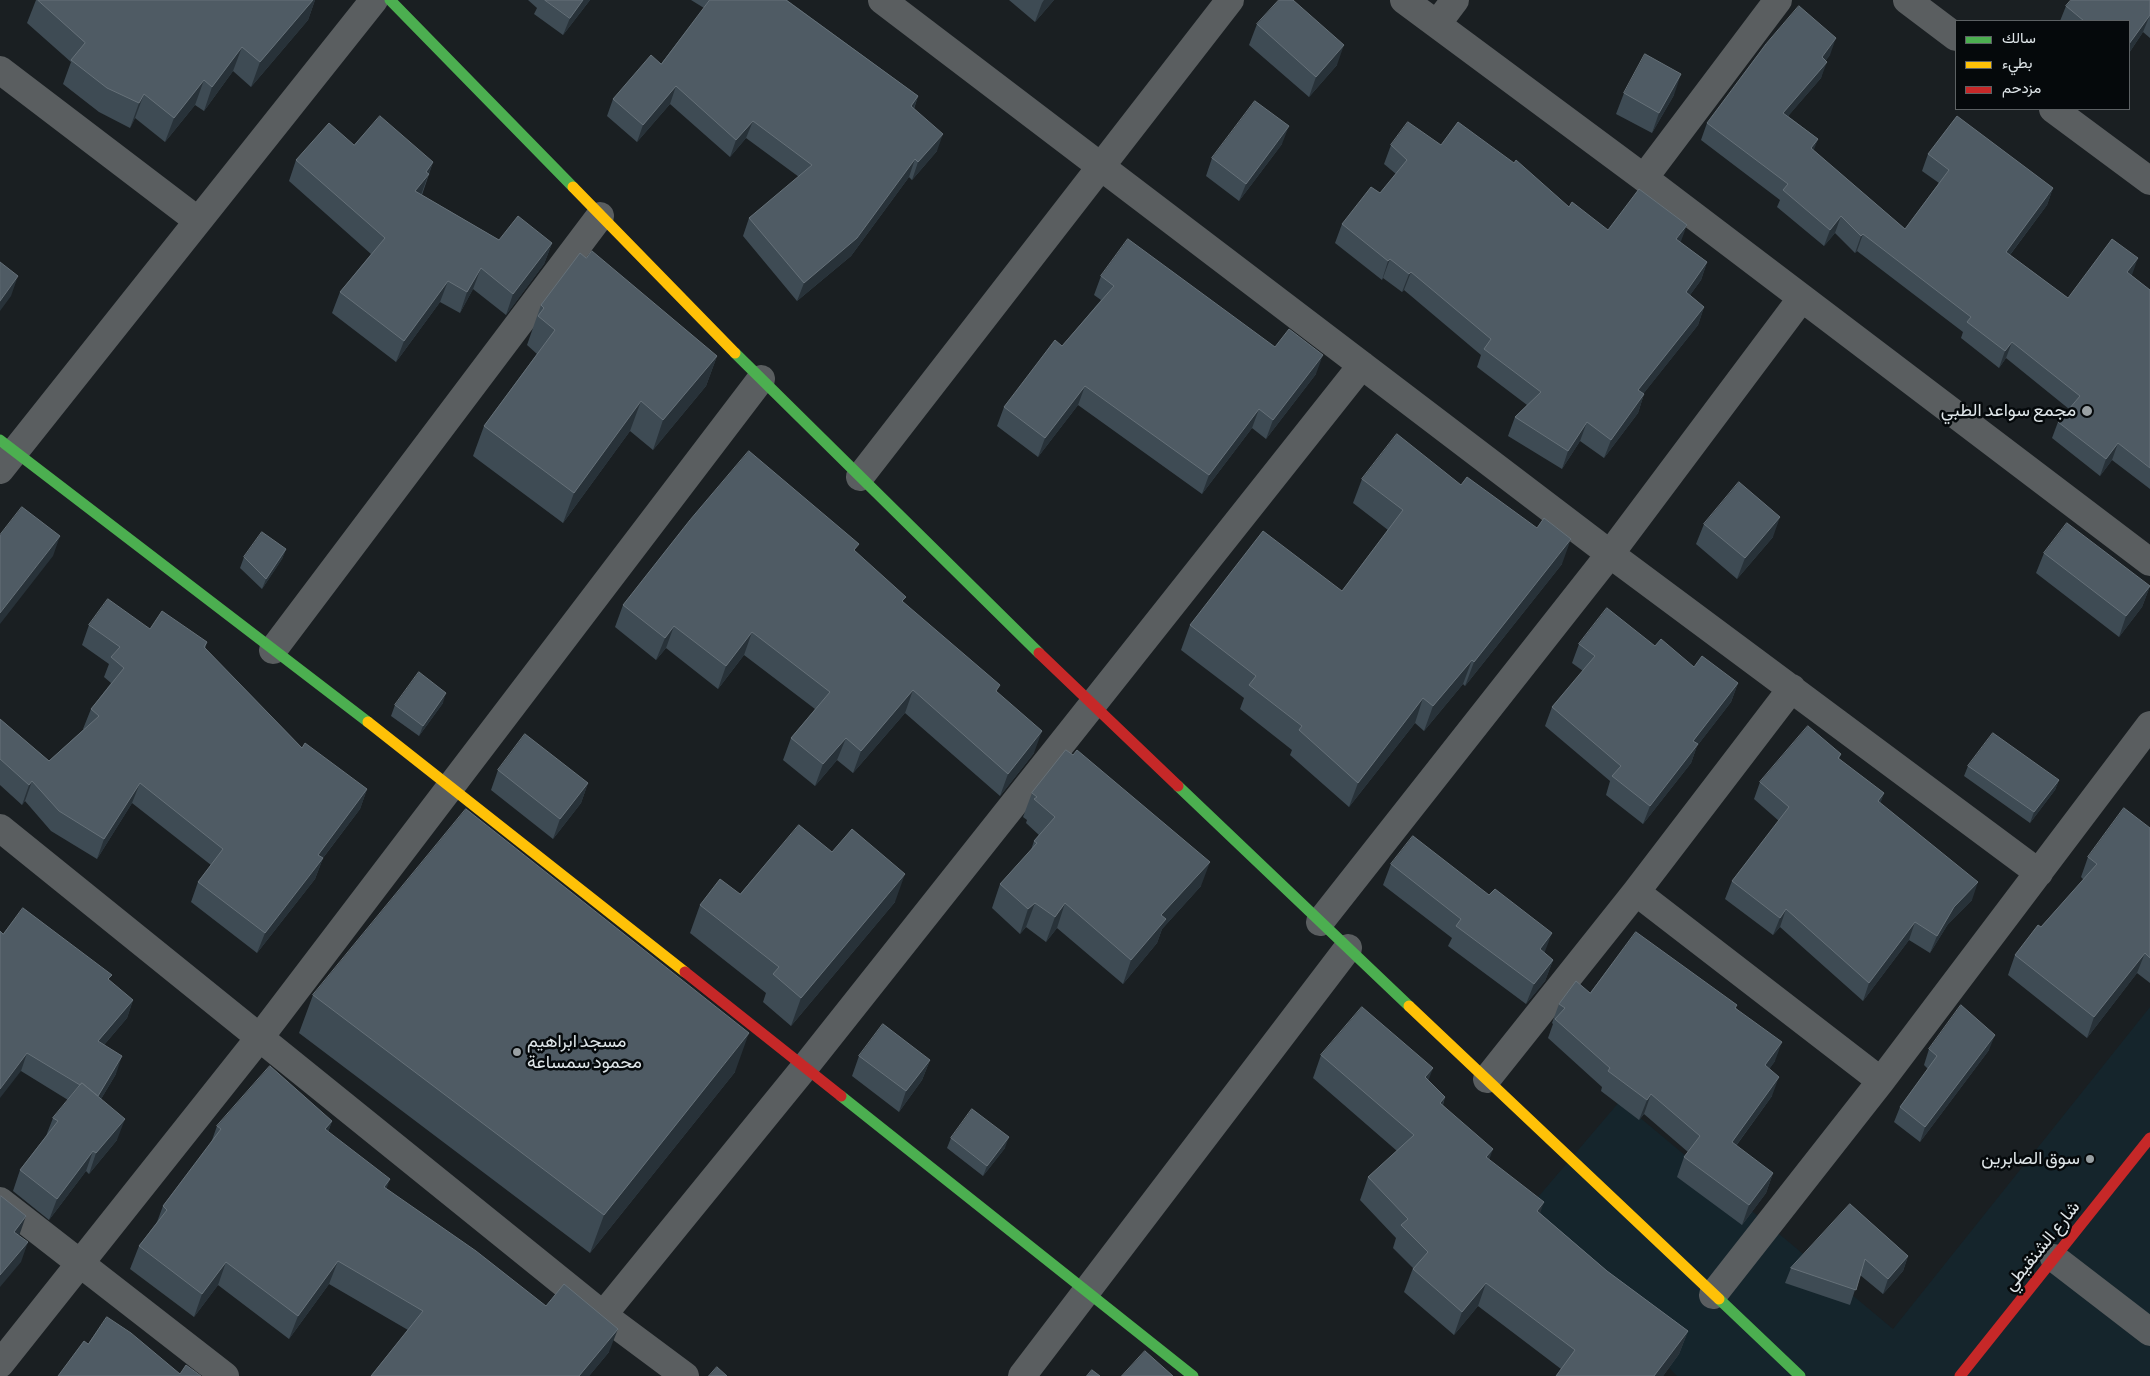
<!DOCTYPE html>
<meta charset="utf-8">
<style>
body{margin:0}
#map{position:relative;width:2150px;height:1376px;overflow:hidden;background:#1a1f22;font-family:"Alegreya Sans",Vazirmatn,sans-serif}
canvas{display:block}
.legend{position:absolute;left:1955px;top:20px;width:175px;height:90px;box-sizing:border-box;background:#05090b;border:1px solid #5c6163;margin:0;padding:6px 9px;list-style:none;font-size:15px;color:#dee5e8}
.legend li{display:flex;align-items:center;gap:10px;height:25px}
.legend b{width:25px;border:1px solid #5c6163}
</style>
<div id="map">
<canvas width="2150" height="1376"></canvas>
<ul class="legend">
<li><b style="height:6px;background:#4caf50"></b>سالك</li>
<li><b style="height:6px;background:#ffc107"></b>بطيء</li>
<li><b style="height:6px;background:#c62828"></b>مزدحم</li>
</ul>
</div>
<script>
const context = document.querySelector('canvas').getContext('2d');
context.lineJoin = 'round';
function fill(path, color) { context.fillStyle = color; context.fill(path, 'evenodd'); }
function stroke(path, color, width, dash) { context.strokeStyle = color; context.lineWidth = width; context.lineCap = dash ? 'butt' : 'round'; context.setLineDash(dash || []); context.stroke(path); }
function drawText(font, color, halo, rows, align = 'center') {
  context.font = font + ' "Alegreya Sans",Vazirmatn,sans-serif'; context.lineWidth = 5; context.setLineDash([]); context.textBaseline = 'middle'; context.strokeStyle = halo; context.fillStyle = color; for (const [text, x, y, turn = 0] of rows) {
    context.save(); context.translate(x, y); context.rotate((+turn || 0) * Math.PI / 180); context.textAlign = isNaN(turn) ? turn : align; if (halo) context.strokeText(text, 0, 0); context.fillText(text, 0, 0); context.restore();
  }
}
fill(new Path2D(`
 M2150,1007V1376H1677L1521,1217L1620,1101L1893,1329Z`), '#15252c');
stroke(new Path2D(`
 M882,0L1610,554L2039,873
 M1404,0L1644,178L2150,562
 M1907,0L1956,37
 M1437,24L1455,0
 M0,70L197,220
 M2053,109L2150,181
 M1644,178L1778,0
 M0,470L374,0
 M860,477L1230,0
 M273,650L600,216
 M0,828L603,1315L685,1376
 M1636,892L1881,1081
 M1320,922L1610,554L1801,299
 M1487,1079L1636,892L1792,688
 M0,1201L225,1376
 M2054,1258L2150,1332
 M1713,1295L1881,1081L2150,725
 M603,1315L805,1067L1362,365
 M0,1364L260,1037L761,379
 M1022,1376L1348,948`), '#5a5e60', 28);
stroke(new Path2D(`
 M390,0L573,187
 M735,353L1039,653
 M0,440L368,722
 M1178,786L1409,1006
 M841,1096L1193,1376
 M1719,1299L1800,1376`), '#4caf50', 11);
stroke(new Path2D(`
 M573,187L735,353
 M368,722L685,972
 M1409,1006L1719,1299`), '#ffc107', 11);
stroke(new Path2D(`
 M1039,653L1178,786
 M685,972L841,1096
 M1960,1376L2150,1138`), '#c62828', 11);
fill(new Path2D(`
 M36,0H315L308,20L251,87L233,71L204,111L195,105L165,142L135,118L130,128L99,112L63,84L71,62L27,23Z
 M528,0H590L563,35L534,14L537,8Z
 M691,0H787L918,96L914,109L937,151L912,180L909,177L851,256L797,301L743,236L749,218L799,177L746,138L730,157L670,104L637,142L607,116L613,99L661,64L704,8Z
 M1009,0H1054L1035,22Z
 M2150,0V38L2143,32L2129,53V21H2060L2066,6Z
 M1257,24L1337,65L1309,97L1249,45Z
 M1830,55L1826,60L1821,78L1788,116L1818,139L1813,150L1905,229L1939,183L1922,171L1928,154L2053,188L2047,205L2010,255L2068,298L2131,275L2150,290V489L2112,460L2100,476L2052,438L2058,422L2069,409L2006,358L1999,368L1961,338L1963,332L1857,251L1855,253L1835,233L1824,246L1777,207L1780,200L1701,140L1707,123Z
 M1624,93L1674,95L1652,133L1616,114Z
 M1282,144L1239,201L1206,176L1212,158Z
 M354,145L433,162L422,195L499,240L552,243L544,264L506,315L473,289L460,313L440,302L396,362L332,313L340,292L371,254L289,181L296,160Z
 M1391,145H1441L1569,207L1608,230L1680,242L1707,262L1701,280L1690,295L1704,307L1698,325L1643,394H1644L1638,413L1604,458L1580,441L1562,469L1508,436L1515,417L1527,405L1477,367L1481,355L1404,290L1402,292L1383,278L1382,280L1335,243L1342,224L1380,193L1396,174L1384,164Z
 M1101,276L1275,347L1316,374L1266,439L1252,428L1202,494L1078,405L1038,457L997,426L1004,407L1062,346L1101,300L1094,295Z
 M541,305L717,356L706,386L653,450L630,431L563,523L473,456L484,426L537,354L527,345Z
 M1362,479L1562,564L1465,686L1463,684L1424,731L1415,723L1349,807L1290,755L1292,750L1240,709L1244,698L1181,650L1190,625L1342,591L1388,530L1353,503Z
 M1704,524L1773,537L1737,579L1696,544Z
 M286,549L282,559L262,589L240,568L244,557Z
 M856,552L904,603L998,693L1034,753L1000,796L905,713L853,773L837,760L815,786L783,760L791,738L815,709L744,655L718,689L666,648L656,660L615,627L623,605Z
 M2044,553L2150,586L2142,607L2119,637L2036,573Z
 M89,625L150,629L207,642L205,649L302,748L367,789L360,809L323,858L315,879L257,953L191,902L198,882L211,865L132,803L97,859L51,831L25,801L22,805L0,785V719L49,761L84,729H83L91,709L111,683L104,677L109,664L82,645Z
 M1579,644L1655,646L1694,667L1738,683L1731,702L1697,746L1691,763L1643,824L1606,795L1610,781L1545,726L1552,707L1583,671L1572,663Z
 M443,703L419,736L391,716L395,705Z
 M1841,754L1839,759L1884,793L1880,803L1972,900L1948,924L1930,953L1909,940L1863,1001L1780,927L1773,935L1725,899L1732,881L1779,821L1754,799L1760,782Z
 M1968,766L2059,780L2055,790L2030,823L1964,776Z
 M498,770L588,783L581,803L553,839L491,790Z
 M1032,793L1201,886L1162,929L1157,943L1123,984L1057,928L1046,942L1026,927L1020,934L992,908L1000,884L1031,850L1034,841L1039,835L1026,823L1027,820L1023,817Z
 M2150,828V983L2137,973L2087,1038L2008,975L2015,955L2084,880L2081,877L2088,857Z
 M832,852L895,902L791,1026L763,1002L766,993L690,933L700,905L740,894Z
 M1391,864L1489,895L1545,953L1553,960L1545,981L1526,1004L1448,946L1452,938L1383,885Z
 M3,934L109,981L133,1000L127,1018L104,1045L116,1074L101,1099L117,1140L89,1174L86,1171L49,1220L13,1191L20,1170L46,1136L53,1118L68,1100L21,1071Z
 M1590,993L1736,1008L1775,1061L1769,1069L1772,1096L1736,1146L1773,1173L1766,1193L1742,1225L1677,1177L1684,1157L1688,1152L1644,1114L1639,1120L1601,1091L1602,1087L1548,1038L1553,1024L1552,1023L1559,1004Z
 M313,995L735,1072L590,1253L299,1033Z
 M1929,1049L1989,1050L1920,1142L1894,1122L1900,1107L1928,1069L1924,1065Z
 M1321,1055L1428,1080L1445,1097L1443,1105L1489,1160L1540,1213L1607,1271L1688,1331L1679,1354L1663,1376H1556L1561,1369L1478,1306L1454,1335L1404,1292L1413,1268L1393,1248L1396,1238L1360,1200L1368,1177L1397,1151L1313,1078Z
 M859,1056L930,1060L922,1080L899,1112L852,1076Z
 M332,1121L328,1132L386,1189L609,1352L589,1376H371L408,1330L329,1284L289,1339L218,1285L194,1317L130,1269L139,1246L157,1222L163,1206L211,1143L217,1126Z
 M951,1138L1005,1148L983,1176L947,1148Z
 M1850,1204L1908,1256L1903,1271L1883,1294L1860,1275L1850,1305L1785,1283L1791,1268Z`), '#3e4b54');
fill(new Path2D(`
 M313,0H315L308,20L251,87L260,62Z
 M583,0H590L563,35L570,18Z
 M1044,0H1054L1035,22L1042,3Z
 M2150,15L2143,32L2129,53V44Z
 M1836,38L1830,55L1816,73L1822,57Z
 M1344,45L1337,65L1309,97L1316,77Z
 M242,47L233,71L204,111L212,87Z
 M1827,62L1821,78L1777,129L1783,113Z
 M1681,74L1674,95L1652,133L1659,113Z
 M204,80L195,105L165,142L174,118Z
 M676,86L670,104L637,142L643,125Z
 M144,94L135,118L130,128L139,103Z
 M918,96L912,113L911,106Z
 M753,121L746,138L730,157L736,140Z
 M1289,126L1282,144L1239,201L1246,184Z
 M943,134L937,151L912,180L918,162Z
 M1818,139L1812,155L1811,148Z
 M915,159L909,177L851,256L797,301L804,283Z
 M433,162L421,195L415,191L426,172Z
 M2053,188L2047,205L2000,268L2006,252Z
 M1841,216L1835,233L1824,246L1830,230Z
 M1687,225L1680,244L1676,239Z
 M1863,234L1857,251L1855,253L1861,236Z
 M552,243L544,264L506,315L513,294Z
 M2138,258L2132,275L2121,289L2127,272Z
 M1390,259L1383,278L1382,280L1388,261Z
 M1707,262L1701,280L1679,310L1686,292Z
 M481,268L473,289L460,313L467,292Z
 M1411,272L1404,290L1402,292L1409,274Z
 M18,276L11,296L0,311V301Z
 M448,281L440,302L396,362L404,341Z
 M1704,307L1698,325L1632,408L1638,390Z
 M2012,342L2006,358L1999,368L2005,351Z
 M1323,355L1316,374L1266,439L1273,420Z
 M717,356L706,386L653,450L663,420Z
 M1085,386L1078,405L1038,457L1045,438Z
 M1644,394L1638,413L1604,458L1611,440Z
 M641,401L630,431L563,523L574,493Z
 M1259,409L1252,428L1202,494L1209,475Z
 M1587,422L1580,441L1562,469L1568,451Z
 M2118,443L2112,460L2100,476L2106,459Z
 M1780,517L1773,537L1737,579L1745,558Z
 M60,536L53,556L0,624V613Z
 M1571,539L1562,564L1465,686L1474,662Z
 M286,549L282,559L262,589L266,579Z
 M2150,586L2142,607L2119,637L2126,616Z
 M674,626L666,648L656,660L665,638Z
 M752,632L744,655L718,689L726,666Z
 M1472,660L1463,684L1424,731L1433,706Z
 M1738,683L1731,702L1697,746L1691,763L1643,824L1650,806L1693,741Z
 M913,690L905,713L853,773L861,751Z
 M446,693L443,703L419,736L423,726Z
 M1423,698L1415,723L1349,807L1358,783Z
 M1042,731L1034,753L1000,796L1008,774Z
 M846,738L837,760L815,786L823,764Z
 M2059,780L2055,790L2030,823L2034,812Z
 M32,781L25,801L22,805L29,785Z
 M140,783L132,803L97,859L104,839Z
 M588,783L581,803L553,839L560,819Z
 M367,789L360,809L319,863L323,858L315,879L257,953L265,933L318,855Z
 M1884,793L1878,810V801Z
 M1210,862L1201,886L1162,929L1157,943L1123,984L1131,960L1161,915Z
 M905,874L895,902L791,1026L801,998Z
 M1978,882L1972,900L1948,924L1930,953L1937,936L1954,907Z
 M1035,903L1026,927L1020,934L1028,909Z
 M1065,903L1057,928L1046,942L1055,917Z
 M1786,909L1780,927L1773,935L1780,918Z
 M1915,922L1909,940L1863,1001L1869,983Z
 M1552,933L1544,954L1540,949Z
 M2145,953L2137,973L2087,1038L2094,1017Z
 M1553,960L1545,981L1526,1004L1534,984Z
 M133,1000L127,1018L92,1059L98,1041Z
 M749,1033L735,1072L590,1253L604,1215Z
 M1995,1035L1989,1050L1920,1142L1925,1127Z
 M1782,1042L1775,1061L1758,1085L1765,1065Z
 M27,1053L21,1071L0,1098V1089Z
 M122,1056L116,1074L92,1114L98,1096Z
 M930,1060L922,1080L899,1112L906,1091Z
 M1433,1068L1425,1090V1077Z
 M1779,1077L1772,1096L1724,1162L1732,1142Z
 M1651,1094L1644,1114L1639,1120L1647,1100Z
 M1445,1097L1437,1120L1440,1103Z
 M125,1119L117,1140L89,1174L96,1153Z
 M332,1121L324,1144L325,1129Z
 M1009,1137L1005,1148L983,1176L987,1166Z
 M1493,1149L1485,1172L1486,1157Z
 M93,1151L86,1171L49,1220L57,1199Z
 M1773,1173L1766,1193L1742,1225L1749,1205Z
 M390,1179L382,1202L384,1187Z
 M1544,1202L1536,1225L1537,1211Z
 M26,1216L19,1236L14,1232Z
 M28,1242L21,1262L0,1287V1275Z
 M1908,1256L1903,1271L1883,1294L1888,1279Z
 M338,1261L329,1284L289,1339L298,1316Z
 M226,1262L218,1285L194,1317L202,1294Z
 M1486,1283L1478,1306L1454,1335L1462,1312Z
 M618,1329L609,1352L589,1376H579Z
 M1688,1331L1679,1354L1663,1376H1654Z`), '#283239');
const building = new Path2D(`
 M38,0H313L260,62L242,47L212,87L204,80L174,118L144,94L139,103L107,88L71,60L85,43Z
 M545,0H583L570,18Z
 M710,0H786L918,96L911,106L943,134L918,162L915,159L857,238L804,283L749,218L812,165L753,121L736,140L676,86L643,125L613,99L651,55L661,64Z
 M1279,0H1293L1344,45L1316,77L1257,24Z
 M2071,0H2150V15L2129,44V21H2084L2066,6Z
 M1799,6L1836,38L1822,57L1827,62L1783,113L1818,139L1811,148L1905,229L1949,170L1928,154L1957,116L2053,188L2006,252L2068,298L2112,239L2138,258L2127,272L2150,290V468L2118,443L2106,459L2058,422L2080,396L2012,342L2005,351L1967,322L1971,317L1863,234L1861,236L1841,216L1830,230L1783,190L1788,184L1707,123L1766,44Z
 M1645,54L1681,74L1659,113L1624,93Z
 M1255,101L1289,126L1246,184L1212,158Z
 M380,116L433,162L426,172L429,174L415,191L499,240L518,216L552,243L513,294L481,268L467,292L448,281L404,341L340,292L385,238L296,160L329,123L354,145Z
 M1408,122L1441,145L1458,122L1514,163L1516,160L1569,207L1572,202L1608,230L1639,189L1687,225L1676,239L1707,262L1686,292L1704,307L1638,390L1644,394L1611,440L1587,422L1568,451L1515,417L1541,392L1484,349L1491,339L1411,272L1409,274L1390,259L1388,261L1342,224L1371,187L1380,193L1407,160L1391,145Z
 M1128,239L1275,347L1289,329L1323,355L1273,420L1259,409L1209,475L1085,386L1045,438L1004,407L1055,340L1062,346L1114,286L1101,276Z
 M592,251L717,356L663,420L641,401L574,493L484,426L555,330L538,316L544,308L541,305L580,253L586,258Z
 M0,262L18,276L0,301Z
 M1397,434L1461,485L1467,477L1537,528L1544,518L1571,539L1474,662L1472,660L1433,706L1423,698L1358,783L1299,730L1302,726L1249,685L1256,676L1190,625L1263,531L1342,591L1403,510L1362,479Z
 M749,451L859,544L854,550L906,597L902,601L1000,685L996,691L1042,731L1008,774L913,690L861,751L846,738L823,764L791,738L830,692L752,632L726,666L674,626L665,638L623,605L690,520Z
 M1739,482L1780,517L1745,558L1704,524Z
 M22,507L60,536L0,613V535Z
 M2067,523L2150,586L2126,616L2044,553Z
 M262,532L286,549L266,579L244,557Z
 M108,599L150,629L162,611L207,642L204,647L302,748L305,743L367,789L318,855L323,858L265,933L198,882L223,849L140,783L104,839L59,811L32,781L29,785L0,759V719L49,761L99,716L91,709L124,668L111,657L120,647L89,625Z
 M1607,608L1655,646L1661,639L1694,667L1702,656L1738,683L1693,741L1698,744L1650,806L1612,776L1621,766L1552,707L1595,656L1579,644Z
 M419,672L446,693L423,726L395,705Z
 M1808,726L1841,754L1838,758L1884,793L1878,801L1978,882L1954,907L1937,936L1915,922L1869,983L1786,909L1780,918L1732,881L1789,807L1760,782Z
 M1993,733L2059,780L2034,812L1968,766Z
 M525,734L588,783L560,819L498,770Z
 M1066,750L1073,755L1077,750L1210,862L1161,915L1166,919L1131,960L1065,903L1055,917L1035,903L1028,909L1000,884L1037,843L1034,841L1055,817L1034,799L1037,797L1032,793Z
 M2124,808L2150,828V958L2145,953L2094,1017L2015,955L2038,925L2041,927L2097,864L2088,857Z
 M466,809L749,1033L604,1215L313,995Z
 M799,825L832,852L852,829L905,874L801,998L773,974L779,967L700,905L720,879L740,894Z
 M1413,836L1489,895L1495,889L1552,933L1540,949L1553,960L1534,984L1456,926L1461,919L1391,864Z
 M23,908L112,975L108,979L133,1000L98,1041L122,1056L98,1096L82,1083L80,1085L27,1053L0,1089V931L3,934Z
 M1636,932L1737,1005L1735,1008L1782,1042L1765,1065L1779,1077L1732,1142L1773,1173L1749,1205L1684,1157L1700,1136L1651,1094L1647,1100L1608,1071L1610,1068L1555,1019L1565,1008L1559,1004L1576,981L1590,993Z
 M1961,1005L1995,1035L1925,1127L1900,1107L1937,1056L1929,1049Z
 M1362,1007L1433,1068L1425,1077L1445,1097L1440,1103L1493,1149L1486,1157L1544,1202L1537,1211L1607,1271L1688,1331L1654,1376H1556L1575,1350L1486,1283L1462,1312L1413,1269L1428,1252L1401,1225L1408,1219L1368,1177L1414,1135L1321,1055Z
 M883,1024L930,1060L906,1091L859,1056Z
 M270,1066L332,1121L325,1129L390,1179L384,1187L476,1251L546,1306L564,1284L618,1329L579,1376H371L423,1311L338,1261L298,1316L226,1262L202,1294L139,1246L167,1210L163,1206L221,1129L217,1126Z
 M82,1083L125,1119L96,1153L93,1151L57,1199L20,1170L58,1121L53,1118Z
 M972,1109L1009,1137L987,1166L951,1138Z
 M1,1196L26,1216L14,1232L28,1242L0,1275V1197Z
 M1850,1204L1908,1256L1888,1279L1865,1259L1856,1290L1791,1268Z
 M107,1317L131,1333L180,1374L186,1365L201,1376H58L84,1341L88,1344Z
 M1145,1351L1173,1376H1122Z
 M717,1367L727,1376H709Z
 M1092,1370L1100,1376H1087Z`);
fill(building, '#4f5b64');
stroke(building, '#667179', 1);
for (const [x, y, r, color] of [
 [2087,411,6,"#99a0a3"],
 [517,1052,5,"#99a0a3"],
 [2090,1159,5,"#99a0a3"]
]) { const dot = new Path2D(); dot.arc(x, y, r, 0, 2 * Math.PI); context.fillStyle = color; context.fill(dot); stroke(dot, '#05090b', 2); }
drawText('18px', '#dee5e8', '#05090b', [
 ["مجمع سواعد الطبي",2076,411],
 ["مسجد ابراهيم",527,1042,"left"],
 ["محمود سمساعة",527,1063,"left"],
 ["سوق الصابرين",2080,1159]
], 'right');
drawText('18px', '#dee5e8', '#05090b', [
 ["شارع الشنقيطي",2042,1246,-51]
]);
</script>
